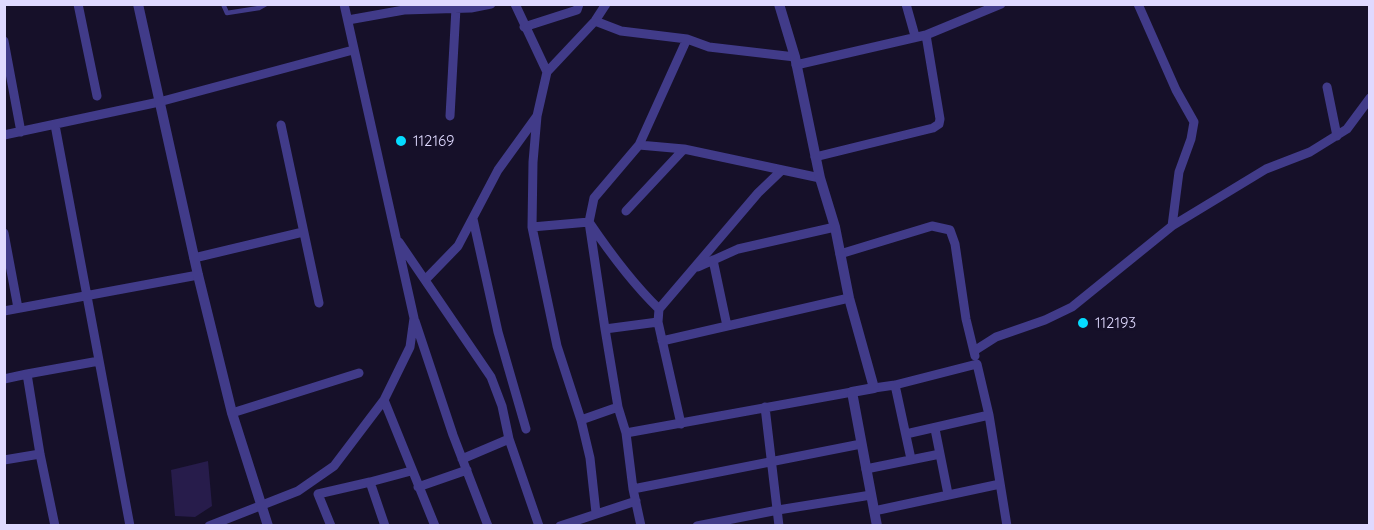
<!DOCTYPE html>
<style>
body{margin:0}
#map{position:relative;width:1374px;height:530px;overflow:hidden;background:#161029;font-family:Quicksand,sans-serif}
canvas{display:block}
.frame{position:absolute;inset:0;border:6px solid #dfd9ff;pointer-events:none}
</style>
<div id="map">
<canvas width="1374" height="530"></canvas>
<div class="frame"></div>
</div>
<script>
const context = document.querySelector('canvas').getContext('2d');
context.lineJoin = 'round';
function fill(path, color) { context.fillStyle = color; context.fill(path, 'evenodd'); }
function stroke(path, color, width, dash) { context.strokeStyle = color; context.lineWidth = width; context.lineCap = dash ? 'butt' : 'round'; context.setLineDash(dash || []); context.stroke(path); }
function drawText(font, color, halo, rows, align = 'center') {
  context.font = font + ' Quicksand,sans-serif'; context.lineWidth = 6; context.setLineDash([]); context.textBaseline = 'middle'; context.strokeStyle = halo; context.fillStyle = color; for (const [text, x, y, turn = 0] of rows) {
    context.save(); context.translate(x, y); context.rotate((+turn || 0) * Math.PI / 180); context.textAlign = isNaN(turn) ? turn : align; if (halo) context.strokeText(text, 0, 0); context.fillText(text, 0, 0); context.restore();
  }
}
fill(new Path2D(`
 M208,461L212,506L195,517L175,516L171,470Z`), '#271c4b');
stroke(new Path2D(`
 M223,4L227,13L259,8L266,4`), '#413b89', 4.5);
stroke(new Path2D(`
 M78,4L97,96
 M515,4L547,72L537,116L533,162L532,227L557,346L581,420L590,458L596,513
 M906,4L915,36
 M1138,4L1176,90L1194,122L1191,139L1179,172L1172,226
 M348,20L404,10L471,8L491,4
 M595,21L621,31L687,39L709,47L795,57
 M524,27L577,10L579,4
 M4,41L21,132
 M796,65L926,35L1001,4
 M547,72L595,21L606,4
 M1327,87L1337,136
 M450,116L456,8
 M55,125L130,526
 M281,125L319,303
 M4,135L159,102L353,50
 M639,145L684,149L820,178
 M815,157L933,128L939,124L940,119L926,35
 M626,211L684,149
 M473,219L498,332L526,429
 M532,227L589,222L605,329
 M4,233L18,308
 M399,242L491,377L502,406L509,439L539,526
 M840,254L932,226L950,230L955,244L966,319L975,356
 M194,258L303,232
 M713,260L727,326
 M698,267L738,249L835,227
 M426,279L458,246L498,170L537,116
 M659,309C632,283 610,253 589,222L594,198L639,145L687,39
 M4,311L198,275
 M415,321L453,435L488,526
 M662,341L849,298
 M974,351L996,337L1045,320L1072,307L1172,226L1266,169L1310,152L1347,129L1370,98
 M27,374L99,361
 M4,379L27,374L40,454L55,526
 M895,385L911,459
 M874,388L895,385L977,364L989,415L1007,526
 M384,400L435,526
 M765,407L779,526
 M232,413L359,373
 M581,420L618,407
 M681,424L658,322L659,309L758,193L782,170
 M935,429L948,494
 M626,433L618,407L605,329L658,322
 M906,434L989,415
 M462,459L509,439
 M4,460L40,454
 M866,469L940,454
 M418,487L467,470
 M633,489L861,444
 M874,511L1000,484
 M209,526L298,491L334,466L384,400L410,347L414,318L344,4
 M331,526L318,494L370,482
 M385,526L370,482L411,471
 M560,526L636,501
 M641,526L633,489L626,433L852,392
 M697,526L778,510L871,495`), '#413b89', 9);
stroke(new Path2D(`
 M138,4L198,275L232,413L268,526
 M779,4L795,57L820,178L835,227L849,298L874,388L852,392L877,526`), '#413b89', 10);
for (const [x, y, r, color] of [
 [401,141,6,"#05dcff"],
 [1083,323,6,"#05dcff"]
]) { const dot = new Path2D(); dot.arc(x, y, r, 0, 2 * Math.PI); context.fillStyle = color; context.fill(dot); stroke(dot, '#161029', 2); }
drawText('15px', '#dfd9ff', '#161029', [
 ["112169",413,141],
 ["112193",1095,323]
], 'left');
</script>
